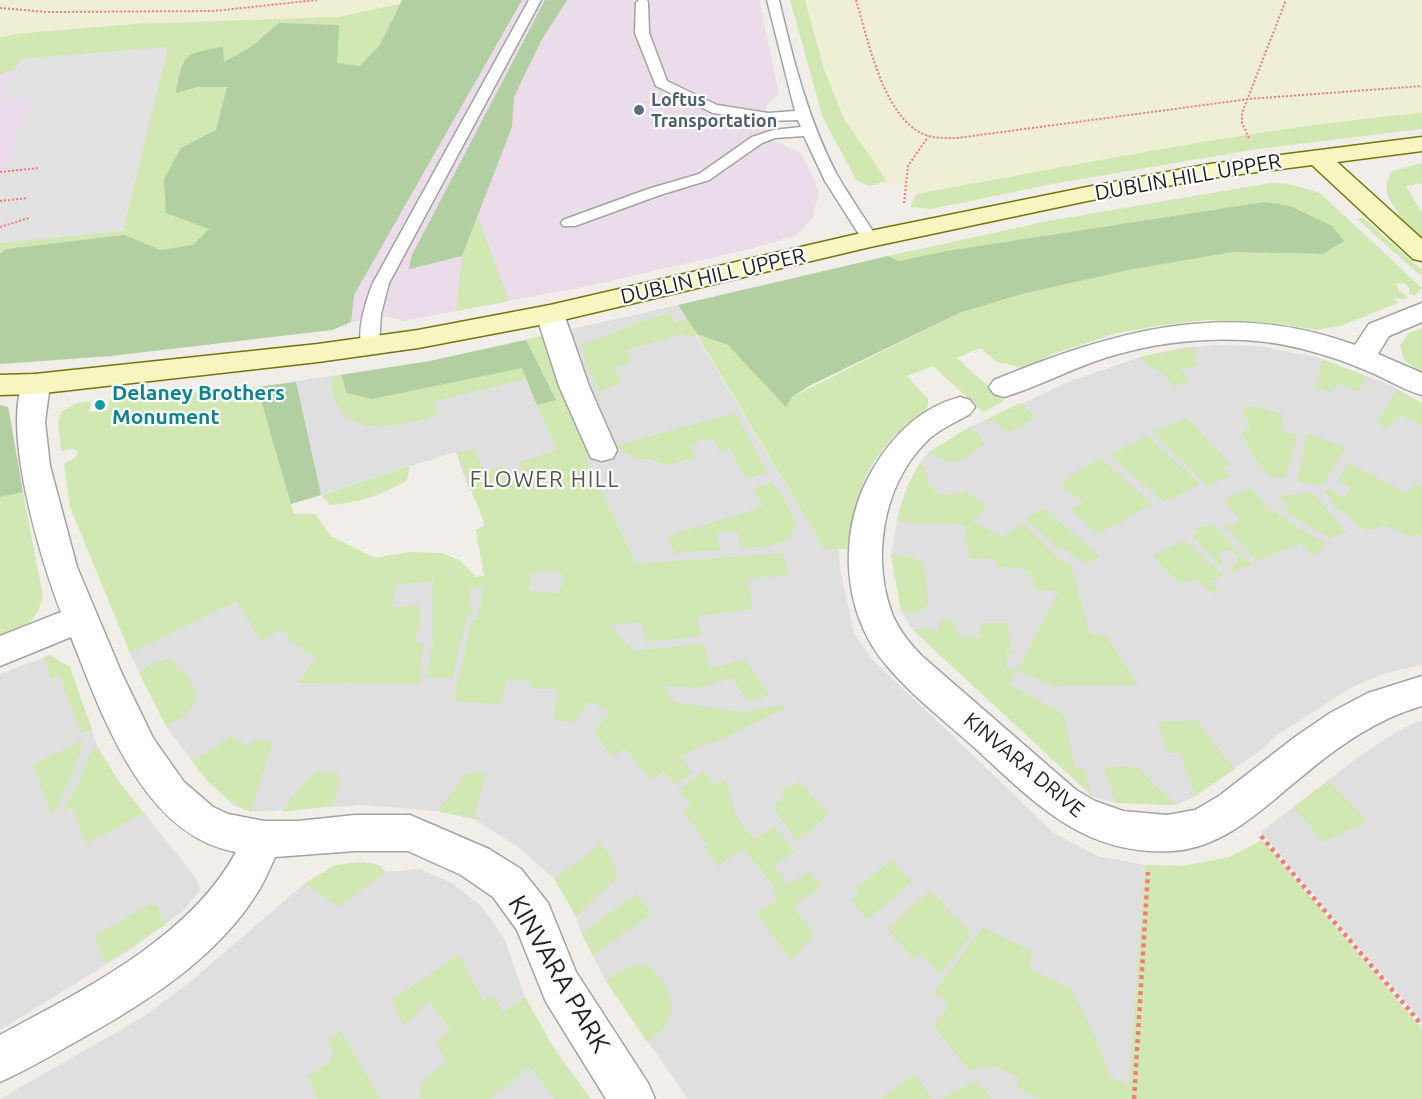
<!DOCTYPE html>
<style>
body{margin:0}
canvas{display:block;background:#f1eee9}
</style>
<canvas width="1422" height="1099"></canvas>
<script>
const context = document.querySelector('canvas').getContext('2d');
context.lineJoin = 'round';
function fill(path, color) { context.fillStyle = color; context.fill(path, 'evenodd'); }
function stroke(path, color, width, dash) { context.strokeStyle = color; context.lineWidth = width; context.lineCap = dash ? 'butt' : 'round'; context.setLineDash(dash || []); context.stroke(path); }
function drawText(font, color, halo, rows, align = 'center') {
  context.font = font + ' Ubuntu,sans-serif'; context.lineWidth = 4.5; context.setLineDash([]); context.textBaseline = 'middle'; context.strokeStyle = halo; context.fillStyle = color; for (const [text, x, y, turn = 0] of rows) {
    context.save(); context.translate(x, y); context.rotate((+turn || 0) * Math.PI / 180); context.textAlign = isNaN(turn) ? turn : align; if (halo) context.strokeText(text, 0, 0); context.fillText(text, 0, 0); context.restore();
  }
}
fill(new Path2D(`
 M678,305L825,550L839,549L840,569L854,633L872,659L1054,833L1098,856L1145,865L1129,1099H688L606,981L582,934L576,916L554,879L517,846L474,819L437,811L361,805L251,812L235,806L207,781L166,726L126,645L306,558L387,585L484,576L585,459L469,491L456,452L291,504L257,387L430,361Z
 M1216,345L1259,346L1316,357L1390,385L1422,403V664L1386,673L1352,687L1277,735L1261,750L1196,796L1177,805L1116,803L1092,796L912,629L901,611L891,555L899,509L909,483L919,464L929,452L970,427L1071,381L1140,357L1180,348Z
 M50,655L70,667L98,748L120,783L196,878L200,890L184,910L130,950L0,1030V674Z
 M1422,720V1021L1261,832L1361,755L1396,732Z
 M363,862L379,865L386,872L420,869L452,883L481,906L504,938L525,997L555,1050L591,1099H0L143,1017L190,982L305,883L336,865Z`), '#e0dfdf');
fill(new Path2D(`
 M0,0H759L779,94L768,103L766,109L774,140L802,154L819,192L813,217L797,235L754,248L588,286L404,321L386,316L351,322L332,330L111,356L0,364Z`), '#eadce9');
fill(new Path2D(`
 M0,0H402L399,4L340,17L136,24L15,34L0,38Z
 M805,0H1422V113L1373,117L1247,135L916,194L887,181L844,119L824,69Z`), '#efefd6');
fill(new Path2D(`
 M790,0H805L824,69L844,119L887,181L870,186L857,181L823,118Z
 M399,4L380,45L361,66L337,63L279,23L251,47L223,63V48L181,66L176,93L198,87L227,86L216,130L181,148L209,229L193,245L160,250L125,235L7,249L0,254V243L123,231L168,47L20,59L15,71L5,72L0,75V38L15,34L136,24L340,17Z
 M1422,113V129L1258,149L1052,184L932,209L910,207L916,194C1084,164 1252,128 1422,113Z
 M1422,163V183L1406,186L1422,213V238L1397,216L1399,213C1387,198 1382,188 1392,171Z
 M1270,183L1289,184L1320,193L1422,288L1414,296L1409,293V288L1405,284L1396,283L1399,290L1408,297L1404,299L1393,298L1398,303L1341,326L1316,330L1288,325L1208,320L1163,325L1114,334L1053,354L1024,368L997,362L980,348L957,358L1004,401L983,412L933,366L907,376L928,399C930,419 903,425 892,438C885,447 876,458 870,468C857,492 853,523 847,549L825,550L697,335L687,337L684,334L626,350L632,362L615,367L621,383L600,392L587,366L581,345L648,319L670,313L674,323L687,319L697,334L728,345L792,397L959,313L1022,294L1129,270L1233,252L1323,254L1264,202L946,251L899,261L888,256L1048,221Z
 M478,217L509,301L456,311L462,256Z
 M1363,218L1422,270V273L1419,274L1357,219Z
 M1422,328V373L1404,360L1400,345L1409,333Z
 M542,336L561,390L594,454L585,459L637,564L783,553L788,575L747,579L753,609L698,616L701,636L646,642L641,622L610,626L633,651L703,643L709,668L746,660L769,695L749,702L732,678L698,688L663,686L675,702L743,712L782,705L784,709L709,745L706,742L682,757L692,773L674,785L664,771L651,780L624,748L612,758L595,732L609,712L589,701L575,723L554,720L558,689H533L530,681L507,680L500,704L453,701L472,620H477L484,588L472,587L468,605L474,606L472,615L467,616L452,678L427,677L433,642V581L395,585L393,607L420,605V623L415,642L424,643L420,664L422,671L420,684L297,683L316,658L291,641L282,630L261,641L237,601L130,653L70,507L64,464L76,457L78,452L74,449L61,451L58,421L61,412L77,403L91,401L89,412L108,410L110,399L257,387L294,514H315L331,536L375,558L409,552L442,553L459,560L476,577L484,576L476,530L485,525L456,452L475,450L484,472L505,465L511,480L524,476L518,462L557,450L537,405L556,399L526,340ZM558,570L564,577L559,593L528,591L532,573Z
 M1194,347L1197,366L1180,369L1191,383L1174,386L1159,370L1151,368L1140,357Z
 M1322,359L1368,377L1358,392L1337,384L1331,393L1316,387Z
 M523,368L526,379L433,402L438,416C408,422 357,441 337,405C333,398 332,385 331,377L341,375L347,393Z
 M1397,390L1422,403V426L1402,415L1388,428L1376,423Z
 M1020,403L1036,418L1008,433L996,422L984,421Z
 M1253,406L1283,414L1281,431L1297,435L1286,478L1271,477L1257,462L1241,433L1249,428L1248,421L1241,408Z
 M736,413L768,473L746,479L730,449L720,451L714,441C706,439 697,440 691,446L696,457L668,465L649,459H637L614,446Z
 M1188,418L1231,465L1223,468L1230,476L1208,486L1152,432Z
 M970,427C977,433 982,436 983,445C961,461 952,470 929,452Z
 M1307,433L1346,448L1322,486L1297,481Z
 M1148,436L1200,484L1164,502L1110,455Z
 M1101,458L1152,504L1099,534L1071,510L1083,502L1061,487C1070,473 1087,466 1101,458Z
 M1349,463L1406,493L1417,484L1422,487V533C1408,543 1399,528 1386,526C1379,526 1371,533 1363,529C1356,526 1352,516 1345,513C1339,510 1335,508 1330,502L1333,501L1324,491L1331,490L1344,497L1351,488L1338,481Z
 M919,464L925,466L929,484L940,495L962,493L965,490L988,505L973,522L1003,537L1023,523L1055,555L1072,567L1090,634L1107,636L1138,685L1053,686L1018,670L1009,684L1063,714L1075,768L1085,769L1092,796L912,629L939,630L940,620H954L955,631L964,637L981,638L980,623H1007L1012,654L1007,653L1006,668L1017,670L1059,591L1036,590L1028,570L997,566L996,559L969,558L965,525L897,522L909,483Z
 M410,466L407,480C382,495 359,503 330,505L321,495Z
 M773,482L790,509L796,525L790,539L770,546L741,548L737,530L716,533L720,550L675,553L667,536L763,507L753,488Z
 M1250,488L1273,513L1276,512L1300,529L1325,542L1323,550L1313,556L1301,544L1256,561L1225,527L1241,521L1223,500Z
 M23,492L43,597C36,624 24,627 0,637V497Z
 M1312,492L1347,532L1330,538L1282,510L1290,507L1279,496Z
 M1043,508L1101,557L1086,564L1063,548L1060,550L1026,519Z
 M1214,525L1252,565L1230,572L1232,566L1237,563L1239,556C1232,550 1227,549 1218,553L1223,562L1222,567L1192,537L1198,534L1192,528Z
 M1185,540L1223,576L1210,581L1220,592L1213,594L1197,579L1179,583L1152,556Z
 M891,555L913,557L924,564L928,603L925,609L918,612L901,611Z
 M50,655L70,667L92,729L81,733L59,675L51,679L44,657Z
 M168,659C186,670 208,692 187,714C182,719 172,722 166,726L139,673L153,663Z
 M1195,720L1235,769L1196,796L1180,753H1167L1158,722Z
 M231,737L249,746L254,740L273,741L251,812C226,801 208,783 192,761Z
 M84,740L72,776L52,817L33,764Z
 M98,748L120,783L144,813L85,844L73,807L62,812L81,778L90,753Z
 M1125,766L1139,768L1154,784L1177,805L1116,803L1104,767Z
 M316,771L340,774L333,806L282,812L288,802Z
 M704,771L717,785L726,779L736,816L754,840L774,826L795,852L774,865L788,885L810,871L822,886L793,906L814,935L792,961L756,913L776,900L775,888L744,848L718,866L704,847L708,844L682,812L691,805L678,790Z
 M467,773L486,774L474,819L437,811Z
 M1329,780L1367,821L1324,842L1293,808Z
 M799,781L829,814L798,841L772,806L785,798L781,792Z
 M1262,840L1422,1029V1099H1040L1017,1088L1019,1078L994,1066L969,1070L934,1026L949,1005L934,992L983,927L1031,951L1029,968L1071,989L1095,1037L1110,1077L1129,1085L1145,865L1184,866L1229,857Z
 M601,844C611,855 616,863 616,879L576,916L554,879Z
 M892,860L912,882L867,920L851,900L858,894L854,890Z
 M363,862L379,865L386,872L342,905L334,904L305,883L336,865Z
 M930,891L972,934L940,974L921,953L914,960L887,928Z
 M637,893L651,914L593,956L582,934Z
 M150,904L158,907L165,925L105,964L95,936Z
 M459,954L484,1001L489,997L494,998L504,1012L525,997L555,1050L591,1099H555L529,1066L490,1099H420L421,1082L447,1061L436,1043L450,1029L429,1001L404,1026L392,1000Z
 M646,964C664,978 681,1004 665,1026C660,1032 653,1038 648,1043L606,981L628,966Z
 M340,1030L381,1099H318L308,1076L331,1061L333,1050L328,1041Z
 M915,1074L933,1099H881L885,1096Z
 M977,1080L991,1099H941Z`), '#d1e8b3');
fill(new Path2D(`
 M402,0H522L354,295L351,322L332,330L111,356L0,364V254L6,249L125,235L160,250L193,245L209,229L166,213L164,179L181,148L216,130L227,87H198L176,93C183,54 184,53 223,47L224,62L251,47L279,23L339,25L337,63L360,66L380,45Z
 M545,0H567L541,41L514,97L512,127L462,256L409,269L412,255Z
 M1264,202L1290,206L1332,226L1344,241L1323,254L1233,252L1129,270L1022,294L959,313L809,386L792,397L786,407L728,345L697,334L678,305L888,256L899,261L946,251Z
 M526,340L556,400L537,405L522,368L372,399L347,393L341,375L430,361Z
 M296,382L321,495L291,504L257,387Z
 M0,405L8,407L9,411L23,492L0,497Z`), '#b1cfa0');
fill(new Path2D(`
 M168,47L123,231L0,243V175L2,168H6L33,97L3,99L20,59Z`), '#e2e2e2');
const lane = new Path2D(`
 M529,0H541L389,283L381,314L379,346L376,350H364C354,335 367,298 373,283Z
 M639,0H647L648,3L649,33L667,81L717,105L768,113L795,111L767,0H779C793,60 808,119 836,173C849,196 864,217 878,239L876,242L870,244L862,239L825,181L804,136L775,138L762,143L709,180L660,195L575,226H563L561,223L563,220L648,189L699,174L752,137L773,130L801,127L798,120L768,121L713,113L656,86L635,33L636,3Z`);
const street = new Path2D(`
 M1422,303V322L1389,336L1378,354L1422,373V395C1404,390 1389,380 1372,373C1350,363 1327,355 1303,349C1236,332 1158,339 1093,362C1063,373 1034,388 1004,397L994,394L989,387L994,380C1114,331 1227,298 1355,345L1369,324Z
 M550,305L560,308L564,314L589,386L617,450L613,458L602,461L591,458L559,386L536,314L540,308Z
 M35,374L45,377L50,384L45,422L50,466L77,567L122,674L153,738L184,782L213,807L228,814L264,821H298L355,815H410L489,849L521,869L548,903L576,972L648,1083L655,1099H606L546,1002L517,930L493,897L461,875L408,851H355L275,857C270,868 265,880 259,890C218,958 144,1004 77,1041C52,1055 27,1070 0,1082V1035C82,991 190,938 236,852C143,836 102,715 71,637L0,666V636L61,612C41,561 0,426 25,377Z
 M960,397L970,400L975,407L970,414C955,423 936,430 924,444C882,488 871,560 893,616C900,632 911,645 923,657L1076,790L1095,801L1123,811L1167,815L1195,810L1219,796L1295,737L1330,713L1368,693L1422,676V706C1377,719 1340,745 1305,774C1266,805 1226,848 1172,851C1084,856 1035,803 976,749C946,722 913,697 887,666C841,612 837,530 873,469C893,435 920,408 960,397Z`);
const secondary = new Path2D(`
 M1422,137V151L1337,162L1422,239V261L1413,259L1312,165L1210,178L1087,201L870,247L550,323L418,348L318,362L35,394L0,395V375L35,374L318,344L418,330L550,305L870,231L1087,187L1210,164Z`);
stroke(lane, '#a3a3a3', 3);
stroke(street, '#a3a3a3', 3);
stroke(secondary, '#74770b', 3);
stroke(new Path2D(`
 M856,0C867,37 882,108 916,130C929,139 942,138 957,138L1249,99L1422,86
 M0,8L47,12L214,11L317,0
 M1249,138L1242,123V113L1286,0
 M0,172L39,168
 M0,201L28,198
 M904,203L908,166L928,137
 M0,227L29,218`), '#f47b78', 2, [2, 2]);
stroke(new Path2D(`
 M1261,836L1422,1025
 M1134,1099L1148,872`), '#f47b78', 4.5, [4, 4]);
fill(lane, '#fff');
fill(street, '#fff');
fill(secondary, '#f7f6c1');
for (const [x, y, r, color] of [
 [639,110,6,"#5c6f8a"],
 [100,405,6,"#0f9aa8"]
]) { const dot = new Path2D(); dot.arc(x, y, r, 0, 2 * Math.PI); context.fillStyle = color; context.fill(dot); stroke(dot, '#fff', 2); }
drawText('bold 18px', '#4e5e75', '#fff', [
 ["Loftus",651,100],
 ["Transportation",651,121]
], 'left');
drawText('21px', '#222', '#fff', [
 ["DUBLIN HILL UPPER",1188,177,-10],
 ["DUBLIN HILL UPPER",713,276,-13],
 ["KINVARA DRIVE",1024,765,40]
]);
drawText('bold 21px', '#0d838f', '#fff', [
 ["Delaney Brothers",112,393],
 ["Monument",112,417]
], 'left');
context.letterSpacing = '1.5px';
drawText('22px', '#555', '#fff', [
 ["FLOWER HILL",545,480]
]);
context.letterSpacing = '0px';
drawText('26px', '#222', '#fff', [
 ["KINVARA PARK",559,974,60]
]);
</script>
